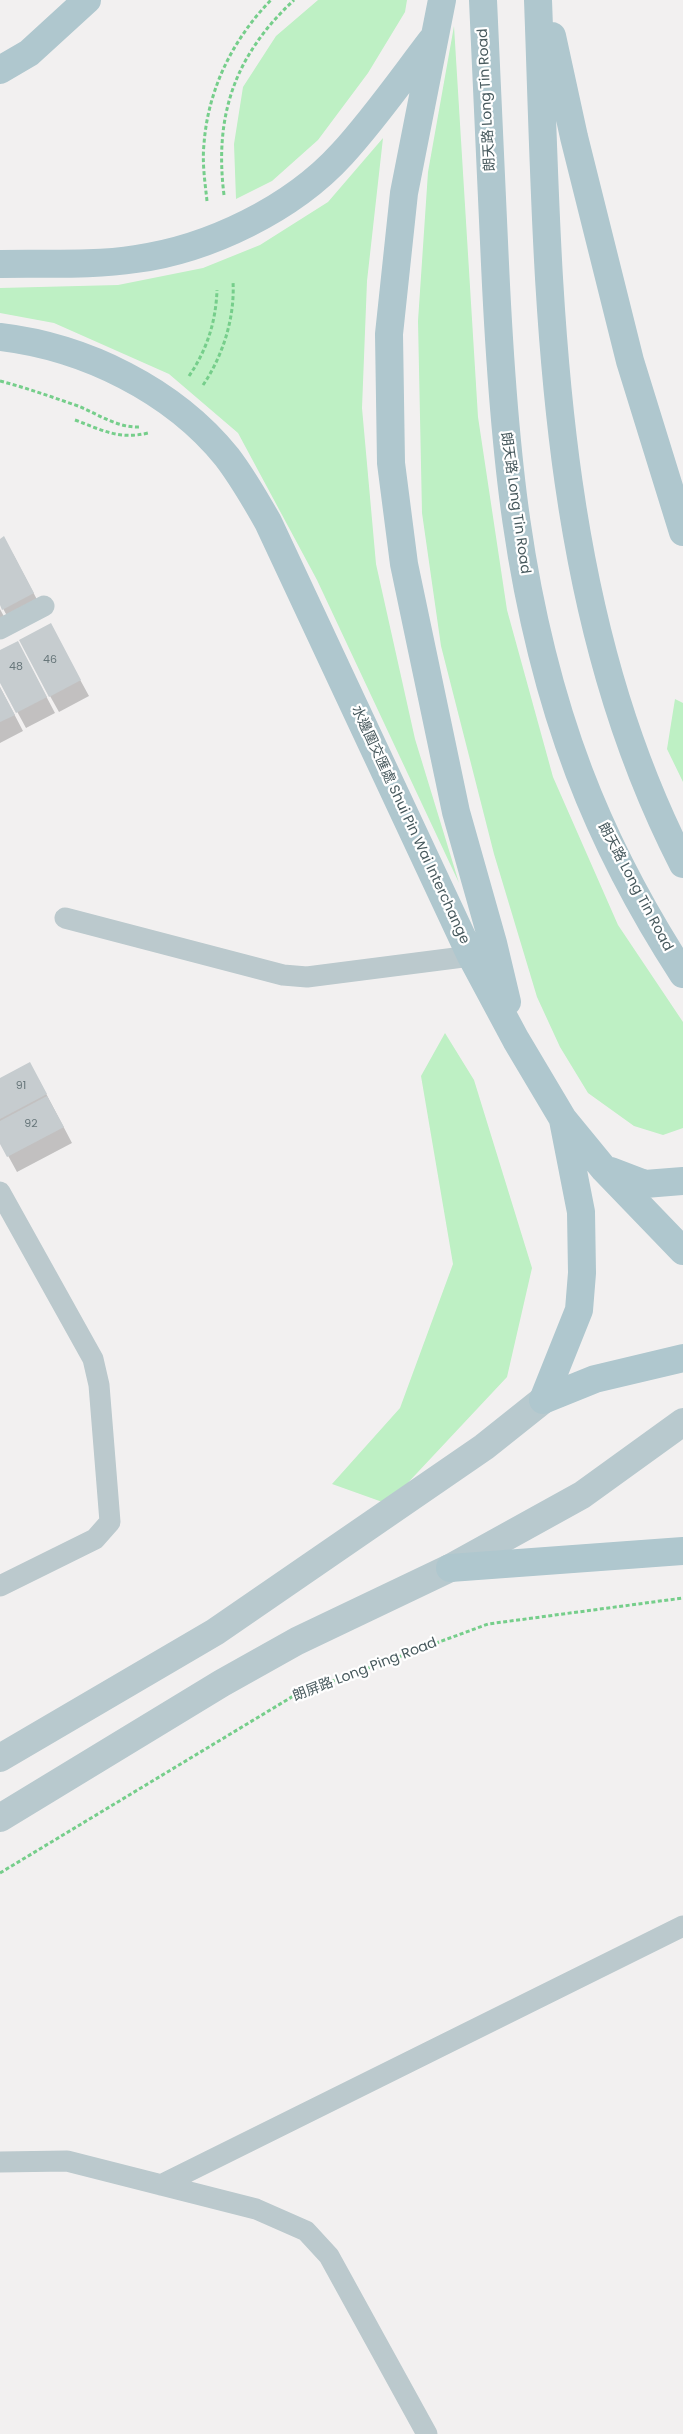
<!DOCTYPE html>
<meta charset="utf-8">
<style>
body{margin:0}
canvas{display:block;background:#f2f0f0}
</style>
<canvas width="683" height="2434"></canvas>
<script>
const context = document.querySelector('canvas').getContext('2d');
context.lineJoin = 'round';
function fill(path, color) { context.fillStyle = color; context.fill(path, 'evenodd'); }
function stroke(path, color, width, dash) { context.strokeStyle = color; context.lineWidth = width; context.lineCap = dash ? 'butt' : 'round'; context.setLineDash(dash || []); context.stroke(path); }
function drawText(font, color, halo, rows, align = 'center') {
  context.font = font + ' Poppins,"Noto Sans TC",sans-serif'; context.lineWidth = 4.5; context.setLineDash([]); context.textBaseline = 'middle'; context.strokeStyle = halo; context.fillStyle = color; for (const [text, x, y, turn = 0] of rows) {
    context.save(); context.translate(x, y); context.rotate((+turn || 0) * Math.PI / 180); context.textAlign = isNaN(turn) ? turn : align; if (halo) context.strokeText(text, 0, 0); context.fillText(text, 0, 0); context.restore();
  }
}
fill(new Path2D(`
 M318,0H407L405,12L368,73L318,140L272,181L236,199L234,144L243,87L276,36Z
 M454,26L478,417L507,610L553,777L618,925L683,1022V1128L663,1135L634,1126L588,1093L560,1047L537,997L494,854L441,646L422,513L418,321L428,172Z
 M383,138L367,281L362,408L376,564L415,739L459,883L317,580L238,433L169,374L54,323L0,313V288L118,285L203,268L260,245L328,202Z
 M675,699L683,703V782L667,749Z
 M445,1033L474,1080L532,1268L507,1377L388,1504L332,1484L400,1408L453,1264L421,1076Z`), '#bef0c4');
fill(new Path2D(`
 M0,540L13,554L42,609L12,625L0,603Z
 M0,609L9,626L0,631Z
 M59,641L89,696L59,712L50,696Z
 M0,651L26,658L55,713L26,728L0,680Z
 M0,687L23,731L0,743Z
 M0,1080H39L72,1143L17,1172L0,1141Z`), '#0003');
fill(new Path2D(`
 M4,536L34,593L2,610L0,605V539Z
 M51,623L81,680L49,697L19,640Z
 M18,641L47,697L16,713L0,683V650Z
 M0,687L15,715L0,722Z
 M30,1062L47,1094L0,1119V1078Z
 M47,1096L64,1127L7,1157L0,1144V1121Z`), '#c6cccf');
stroke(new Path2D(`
 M224,195C214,115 235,55 294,0
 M207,201C205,182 202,163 204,144C208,89 233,39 271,0
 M189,376C207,350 216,321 217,290
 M0,381C27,388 52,397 78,406C98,414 117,428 140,427
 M203,385C223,356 235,317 233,282
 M75,420C102,430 119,440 148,433
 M0,1873L295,1695L488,1624L683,1598`), '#76ce8b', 3, [4, 2.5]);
stroke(new Path2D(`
 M0,629L44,606
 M65,918L283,975L307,977L471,956
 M0,1192L93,1359L99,1385L110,1522L95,1539L0,1586
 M0,2162L67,2161L256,2209L306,2231L329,2256L427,2434
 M161,2185L683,1926`), '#bbc9cd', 21);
stroke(new Path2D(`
 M0,1758L215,1632L484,1447L543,1400
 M0,1818L222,1683L297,1641L450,1568L582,1495L683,1422`), '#b8c9ce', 28);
stroke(new Path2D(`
 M442,0L404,193L389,334L391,463L404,564L456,812L493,943L507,1002
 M483,0C487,88 491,176 495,264C503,438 516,606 579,772C606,843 642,911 683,974
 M538,0C549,293 546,597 683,864
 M552,36L574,137L630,361L683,532
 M0,70L29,53L87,0
 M0,264C45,263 92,266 136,259C209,249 292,209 342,154C374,119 402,79 431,41
 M0,337C85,347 173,390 227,457C243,478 255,499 268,522L471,956L516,1040L563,1119L604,1169L683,1251
 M611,1171L645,1184L683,1181
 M543,1400L579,1310L582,1273L581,1212L563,1120
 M543,1400L595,1379L683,1358
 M450,1568L683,1551`), '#afc7ce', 28);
drawText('11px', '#67767a', null, [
 ["46",50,660],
 ["48",16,667],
 ["91",21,1086],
 ["92",31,1124]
]);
drawText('14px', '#47595d', '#fff', [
 ["朗天路 Long Tin Road",487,100,-93],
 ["朗天路 Long Tin Road",515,503,82],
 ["水邊圍交匯處 Shui Pin Wai Interchange",410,825,65],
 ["朗天路 Long Tin Road",635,887,62],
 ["朗屏路 Long Ping Road",365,1670,-21]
]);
</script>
